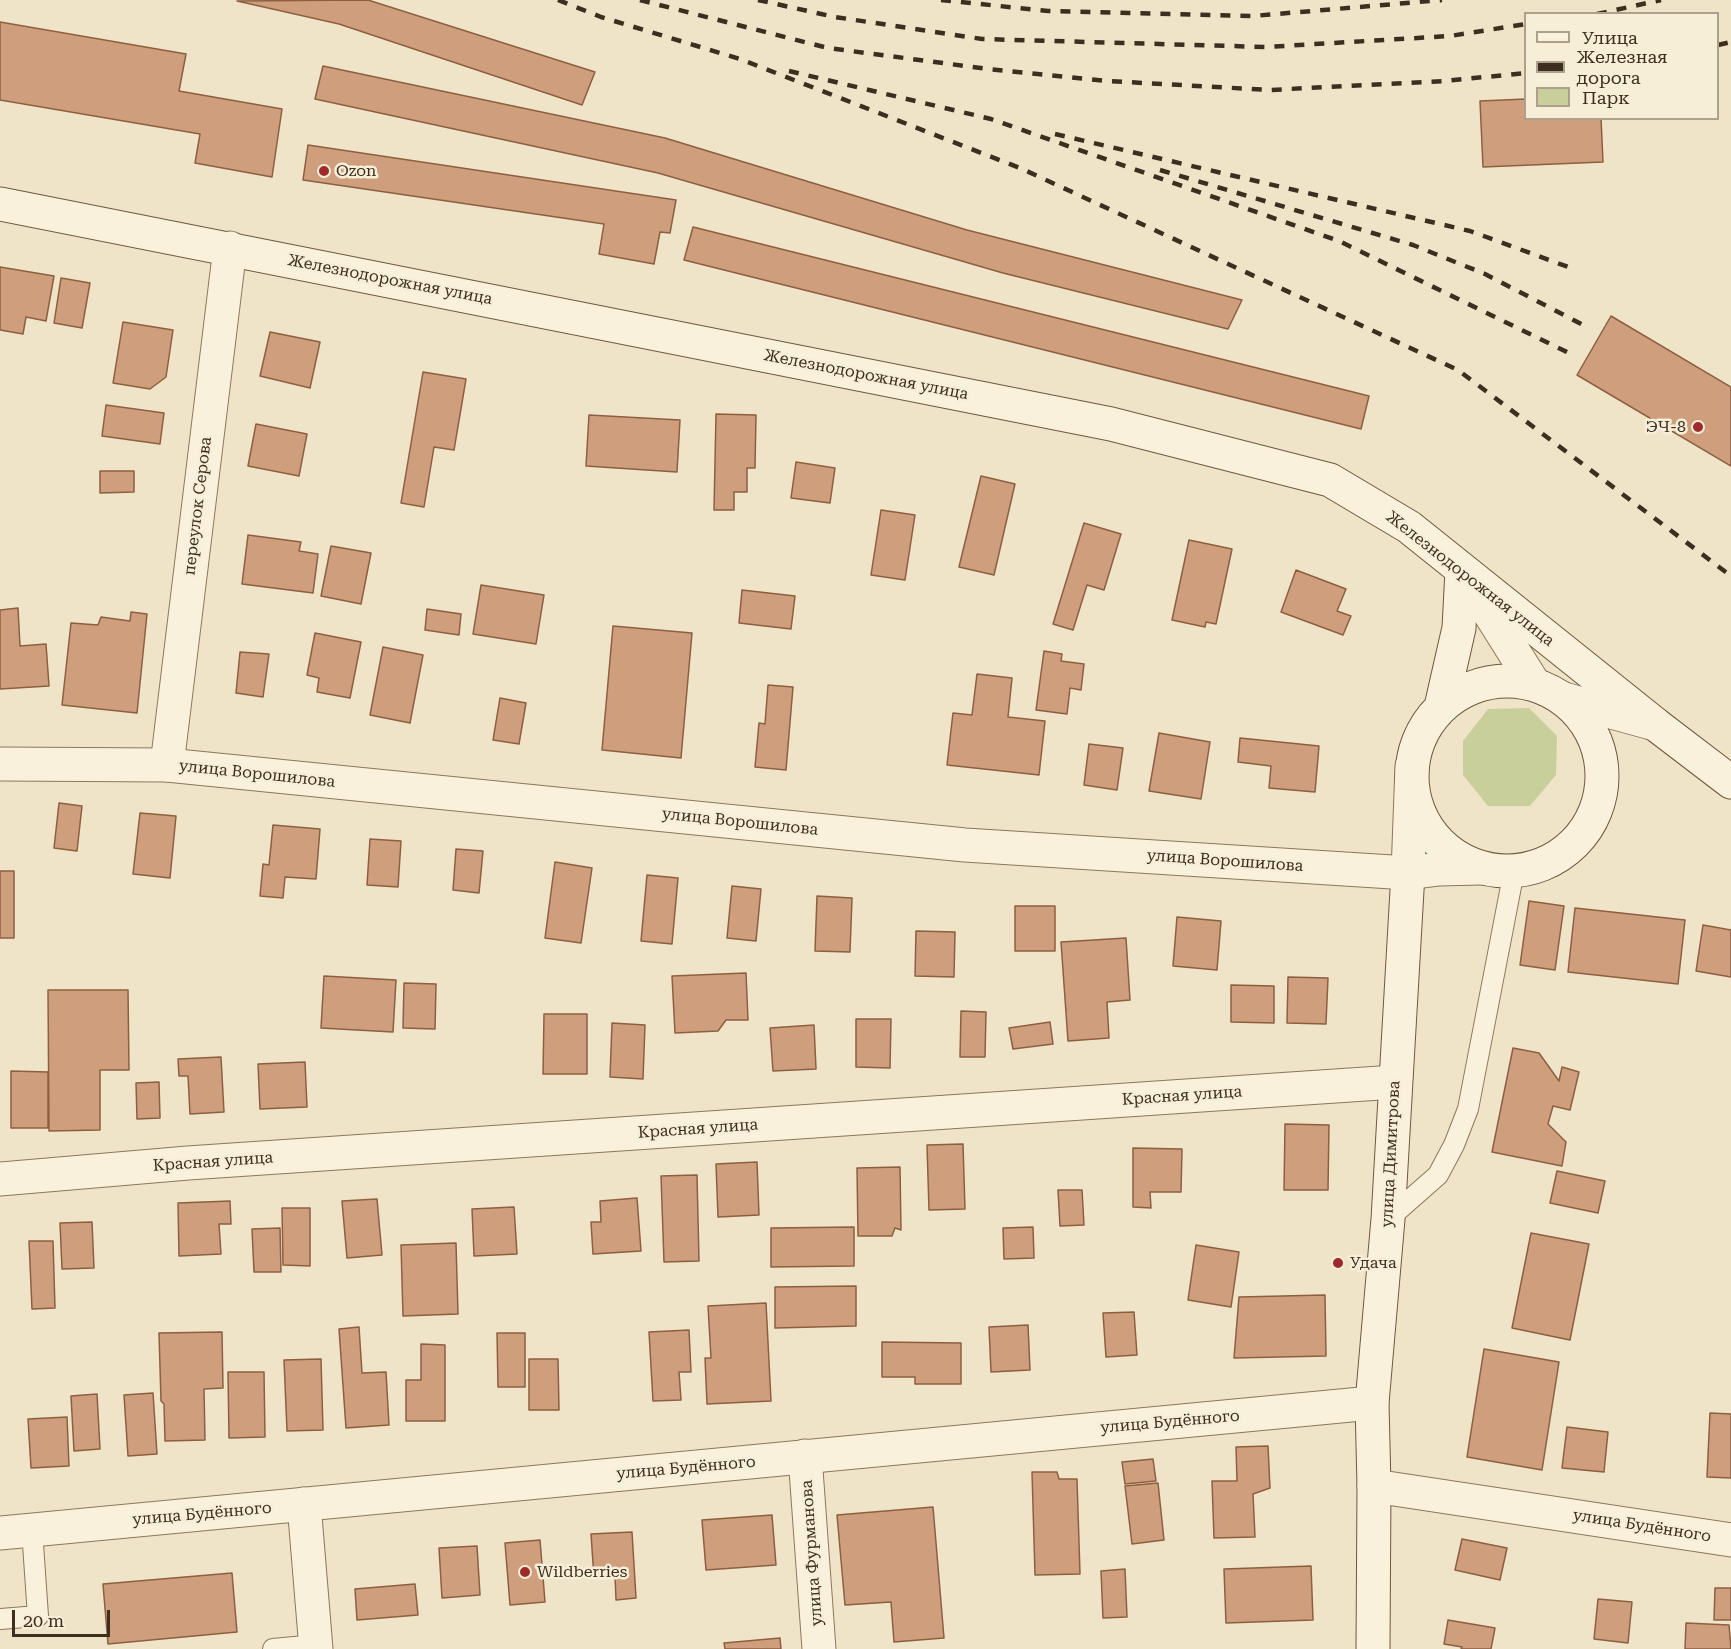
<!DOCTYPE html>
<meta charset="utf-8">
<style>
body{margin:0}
#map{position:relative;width:1731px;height:1649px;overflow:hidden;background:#f0e4c8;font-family:"Roboto Serif",serif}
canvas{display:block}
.legend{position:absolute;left:1524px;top:12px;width:195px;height:108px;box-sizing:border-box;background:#f7eed8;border:2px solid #ada18e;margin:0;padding:8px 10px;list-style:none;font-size:18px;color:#3d2e20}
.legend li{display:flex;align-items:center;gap:12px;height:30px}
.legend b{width:30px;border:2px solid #ada18e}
.scale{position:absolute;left:12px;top:1610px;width:98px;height:27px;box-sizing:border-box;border:3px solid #3d2e20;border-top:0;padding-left:8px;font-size:18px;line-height:21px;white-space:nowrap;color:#3d2e20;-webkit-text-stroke:4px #f7eed8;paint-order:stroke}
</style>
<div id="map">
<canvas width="1731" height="1649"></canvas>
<ul class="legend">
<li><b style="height:8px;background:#faf1dc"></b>Улица</li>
<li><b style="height:8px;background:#3d2e20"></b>Железная дорога</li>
<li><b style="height:16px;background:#c9cf9b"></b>Парк</li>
</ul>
<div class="scale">20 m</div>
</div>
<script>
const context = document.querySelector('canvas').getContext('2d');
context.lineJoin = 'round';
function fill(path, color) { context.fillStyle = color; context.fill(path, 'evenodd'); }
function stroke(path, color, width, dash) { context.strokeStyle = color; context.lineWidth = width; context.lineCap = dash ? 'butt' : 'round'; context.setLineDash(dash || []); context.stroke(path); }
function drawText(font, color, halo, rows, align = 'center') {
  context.font = font + ' "Roboto Serif",serif'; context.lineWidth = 5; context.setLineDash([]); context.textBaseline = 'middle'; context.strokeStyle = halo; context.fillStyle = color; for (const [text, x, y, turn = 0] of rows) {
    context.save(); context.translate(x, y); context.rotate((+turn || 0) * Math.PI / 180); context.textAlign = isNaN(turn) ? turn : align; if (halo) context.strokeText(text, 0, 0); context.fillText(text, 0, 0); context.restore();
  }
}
fill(new Path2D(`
 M1529,708L1557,736L1556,775L1530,806H1488L1463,775V741L1488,709Z`), '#c9cf9b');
const building = new Path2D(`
 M368,0L595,72L582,105L339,24L237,1Z
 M0,22L186,54L179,91L282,109L272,177L195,163L200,134L0,100Z
 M323,66L665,138L967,230L1242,300L1228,329L1003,273L658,173L315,99Z
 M1526,99V118H1601L1603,162L1483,167L1480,101Z
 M308,145L676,200L670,233L660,232L654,264L599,254L604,224L303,180Z
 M693,227L1369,396L1361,429L684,260Z
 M0,267L54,276L46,321L26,317L23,334L0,330Z
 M61,278L90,283L82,328L54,323Z
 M1611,316L1731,387V466L1577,375Z
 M123,322L173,330L166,377L150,389L113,383Z
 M270,332L320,342L310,388L260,376Z
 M423,372L466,379L454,450L434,447L424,507L401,503Z
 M106,405L164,413L160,444L102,436Z
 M716,414L756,415L755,468H747V492H734V510H714Z
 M589,415L680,420L677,472L586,466Z
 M256,424L307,434L299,476L248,466Z
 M796,462L835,468L830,503L791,498Z
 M100,471H134V492L100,493Z
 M981,476L1015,484L994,575L959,567Z
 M881,510L915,515L905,580L871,575Z
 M1084,523L1121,534L1104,590L1087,585L1073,630L1053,624Z
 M248,535L301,542L299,551L318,554L313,593L242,584Z
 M1189,540L1232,549L1216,624L1206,622L1205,627L1172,620Z
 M331,546L371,553L361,604L321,596Z
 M1296,570L1346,589L1337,611L1351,616L1343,635L1281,612Z
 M481,585L544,595L536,644L473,634Z
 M742,590L795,596L791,629L739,623Z
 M18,608L20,646L46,644L49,686L0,689V610Z
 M427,609L461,614L459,635L425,630Z
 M131,612L147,614L137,713L62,705L71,623L98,625L101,617L130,621Z
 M613,626L692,633L681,758L602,750Z
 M315,633L361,642L350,698L317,692L319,678L307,675Z
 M383,647L423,655L410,723L370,715Z
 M1044,651L1062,654L1061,661L1084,664L1081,690L1070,688L1067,714L1036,710Z
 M240,652L269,654L263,697L236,693Z
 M977,674L1012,678L1008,717L1045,721L1039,775L947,765L953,713L972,715Z
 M768,685L793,687L786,770L755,767L759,723L765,724Z
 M500,698L526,703L519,744L493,740Z
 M1159,733L1210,742L1201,799L1149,791Z
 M1240,738L1319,746L1315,792L1269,788L1271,766L1238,762Z
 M1089,744L1123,748L1117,790L1084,785Z
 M59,803L82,806L77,851L54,848Z
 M140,813L176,816L170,878L133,874Z
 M273,825L320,829L316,879L285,877L283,898L260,896L263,864L269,865Z
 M370,839L401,841L398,887L367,885Z
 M456,849L483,851L479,893L453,890Z
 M555,862L592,868L581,943L545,938Z
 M0,871H14V938H0Z
 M647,875L678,878L672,944L641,941Z
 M732,886L761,889L756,941L727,938Z
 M817,896L852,898L850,952L815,951Z
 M1529,901L1564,906L1555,970L1520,965Z
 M1015,906H1055V951H1015Z
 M1575,908L1685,920L1678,984L1568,972Z
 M1177,917L1221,921L1217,970L1173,966Z
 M1703,925L1731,930V977L1696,971Z
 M916,931L955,932L954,977L915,976Z
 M1126,938L1130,1000L1107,1002L1109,1038L1068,1041L1061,942Z
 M746,973L748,1020H726L718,1031L675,1033L672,976Z
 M324,976L396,980L393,1032L321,1028Z
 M1288,977L1328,978L1326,1024L1287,1023Z
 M404,983L436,984L435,1029L403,1028Z
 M1231,985L1274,986V1023L1231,1022Z
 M48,990H128L129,1070H100V1130L49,1131Z
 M961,1011L986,1012L985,1057H960Z
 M544,1014H587V1074H543Z
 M856,1019H891L890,1068L856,1067Z
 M1050,1022L1053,1044L1013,1049L1009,1028Z
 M612,1023L645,1025L643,1079L610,1077Z
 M814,1025L816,1069L773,1071L770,1028Z
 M1513,1048L1539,1053L1559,1081L1562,1067L1579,1072L1570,1110L1553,1106L1548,1124L1566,1142L1562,1166L1492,1152Z
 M221,1057L224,1112L190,1114L188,1076H179L178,1059Z
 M305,1062L307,1107L260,1109L258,1064Z
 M11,1071L48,1072V1128H11Z
 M159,1082L160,1118L137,1119L136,1083Z
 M1285,1124L1329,1125L1328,1190H1284Z
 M963,1144L965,1209L929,1210L927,1145Z
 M1133,1148L1182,1149L1181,1192H1150L1151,1208L1133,1207Z
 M757,1162L759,1215L718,1217L716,1164Z
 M900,1167L901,1230L895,1228L892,1236H858L857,1168Z
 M1557,1171L1605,1181L1598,1213L1550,1203Z
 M697,1175L699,1261L664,1262L661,1176Z
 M1058,1190H1082L1084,1225L1060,1226Z
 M637,1198L641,1251L593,1254L591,1222H601L600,1201Z
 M377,1199L382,1255L347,1258L342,1201Z
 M230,1201L231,1224H219L221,1254L179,1256L178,1203Z
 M514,1207L517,1254L474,1256L472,1209Z
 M282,1208H310V1266L283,1265Z
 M92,1222L94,1268L62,1269L60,1223Z
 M854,1227V1266L771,1267V1228Z
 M1033,1227L1034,1258L1004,1259L1003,1228Z
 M280,1228L281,1272H254L252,1229Z
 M1531,1233L1589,1244L1570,1340L1512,1328Z
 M29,1241H53L55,1308L32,1309Z
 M456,1243L458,1314L403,1316L401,1245Z
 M1196,1245L1239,1252L1231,1307L1188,1300Z
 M856,1286V1326L775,1328V1287Z
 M1325,1295L1326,1356L1234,1358L1239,1297Z
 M766,1303L771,1401L707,1404L705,1358H711L708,1306Z
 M1134,1312L1137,1355L1106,1357L1103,1313Z
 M1028,1325L1030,1370L991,1372L989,1327Z
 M359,1327L362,1373L386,1372L389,1425L346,1428L339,1329Z
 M689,1330L691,1372H679L681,1400L653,1401L649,1332Z
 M222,1332L223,1388L204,1389L205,1440L165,1441L164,1404L161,1401L159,1333Z
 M497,1333H525V1387H498Z
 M882,1342L961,1343V1384H915V1377H882Z
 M421,1344L445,1345V1421H406V1380H421Z
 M1484,1349L1559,1362L1542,1470L1467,1457Z
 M321,1359L323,1430L287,1431L284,1360Z
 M529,1359H558L559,1410H529Z
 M228,1372H264L265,1437L229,1438Z
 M153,1393L157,1454L128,1456L124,1395Z
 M97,1394L100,1449L74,1451L71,1396Z
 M1710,1413L1731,1414V1478L1707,1477Z
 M67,1417L69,1466L31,1468L28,1419Z
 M1567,1427L1608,1432L1604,1472L1562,1468Z
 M1268,1446L1270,1488L1253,1494L1255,1537L1214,1538L1212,1481H1237L1236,1447Z
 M1153,1459L1156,1481L1125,1484L1122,1462Z
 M1032,1472H1057L1059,1479H1077L1080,1574L1035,1575Z
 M1158,1483L1164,1540L1132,1544L1125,1486Z
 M933,1507L944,1638L894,1642L891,1602L845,1605L837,1515Z
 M772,1515L776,1565L706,1570L702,1520Z
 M632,1532L636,1598L616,1600L615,1576L594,1578L591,1534Z
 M1462,1539L1507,1548L1500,1580L1455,1570Z
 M540,1540L545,1602L510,1605L505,1543Z
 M477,1546L480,1595L442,1598L439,1548Z
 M1311,1566L1313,1620L1226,1623L1224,1569Z
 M1125,1569L1127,1617L1103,1618L1101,1571Z
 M232,1573L237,1632L108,1644L103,1584Z
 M415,1584L418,1615L357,1620L355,1589Z
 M1715,1588H1731V1620H1714Z
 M1598,1599L1632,1602L1628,1643L1594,1639Z
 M1448,1620L1495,1628L1491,1649H1461L1462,1647L1444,1644Z
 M1686,1623L1729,1625L1731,1649H1685Z
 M780,1638L781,1649H725L724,1643Z`);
fill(building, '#cf9f7d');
stroke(building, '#8d5f41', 1.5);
const service = new Path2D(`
 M1388,1219L1438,1175L1454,1145L1468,1109L1514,871
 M0,1619L38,1616L32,1530
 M273,1649L316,1645`);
const minor = new Path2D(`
 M167,765L230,248
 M0,1179L188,1163L1395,1082
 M805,1456L819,1649
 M1374,1486L1731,1540
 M304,1504L316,1649`);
const tertiary = new Path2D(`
 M1465,574L1534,684
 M1564,699L1655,724
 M0,764L167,765L965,845L1408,873L1439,869L1481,868
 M1408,873L1412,766
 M0,1533L1372,1403`);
const secondary = new Path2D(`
 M0,204L1111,424L1330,480L1409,527L1655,724L1731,782
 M1412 776a95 95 0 1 1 190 0a95 95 0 1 1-190 0Z
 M1441,707L1459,628L1462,570
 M1373,1649L1374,1486L1372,1403L1388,1219L1408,873`);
stroke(service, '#8d765c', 22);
stroke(minor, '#8d765c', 35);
stroke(tertiary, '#8d765c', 35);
stroke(secondary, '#6f573f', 35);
stroke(service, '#faf1dc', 20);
stroke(minor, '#faf1dc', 33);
stroke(tertiary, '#faf1dc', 33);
stroke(secondary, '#faf1dc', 33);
stroke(new Path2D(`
 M558,0L601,17L740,59L1020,168L1458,370L1731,576
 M640,0L828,48L988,69L1108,81L1270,90L1444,81L1526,73
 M758,0L835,17L982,39L1266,47L1450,36L1526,24
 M941,0L1048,11L1253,16L1442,0
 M1597,14L1661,0
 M1718,45L1731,42
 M789,71L991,119L1339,241L1573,355
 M1055,134L1470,231L1571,268
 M1160,170L1413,245L1485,274L1589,328`), '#3d2e20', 4.5, [10, 10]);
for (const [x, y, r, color] of [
 [324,171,6,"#9e2a2b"],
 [1698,427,6,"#9e2a2b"],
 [1338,1263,6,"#9e2a2b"],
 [525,1572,6,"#9e2a2b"]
]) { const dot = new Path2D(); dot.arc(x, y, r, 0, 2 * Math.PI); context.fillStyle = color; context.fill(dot); stroke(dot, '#f7eed8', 2); }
drawText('16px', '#3d2e20', '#f7eed8', [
 ["Ozon",336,171],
 ["ЭЧ-8",1686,427,"right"],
 ["Удача",1350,1263],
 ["Wildberries",537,1572]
], 'left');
drawText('16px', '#3d2e20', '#f7eed8', [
 ["Железнодорожная улица",390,280,11],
 ["Железнодорожная улица",866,375,11],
 ["переулок Серова",198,506,-83],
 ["Железнодорожная улица",1470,579,38],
 ["улица Ворошилова",257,774,6],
 ["улица Ворошилова",740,822,6],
 ["улица Ворошилова",1225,861,4],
 ["Красная улица",1182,1096,-4],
 ["Красная улица",698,1129,-4],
 ["улица Димитрова",1391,1154,-87],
 ["Красная улица",213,1162,-4],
 ["улица Будённого",1170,1422,-5],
 ["улица Будённого",686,1468,-5],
 ["улица Будённого",202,1514,-5],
 ["улица Будённого",1642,1526,9],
 ["улица Фурманова",812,1553,-94]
]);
</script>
